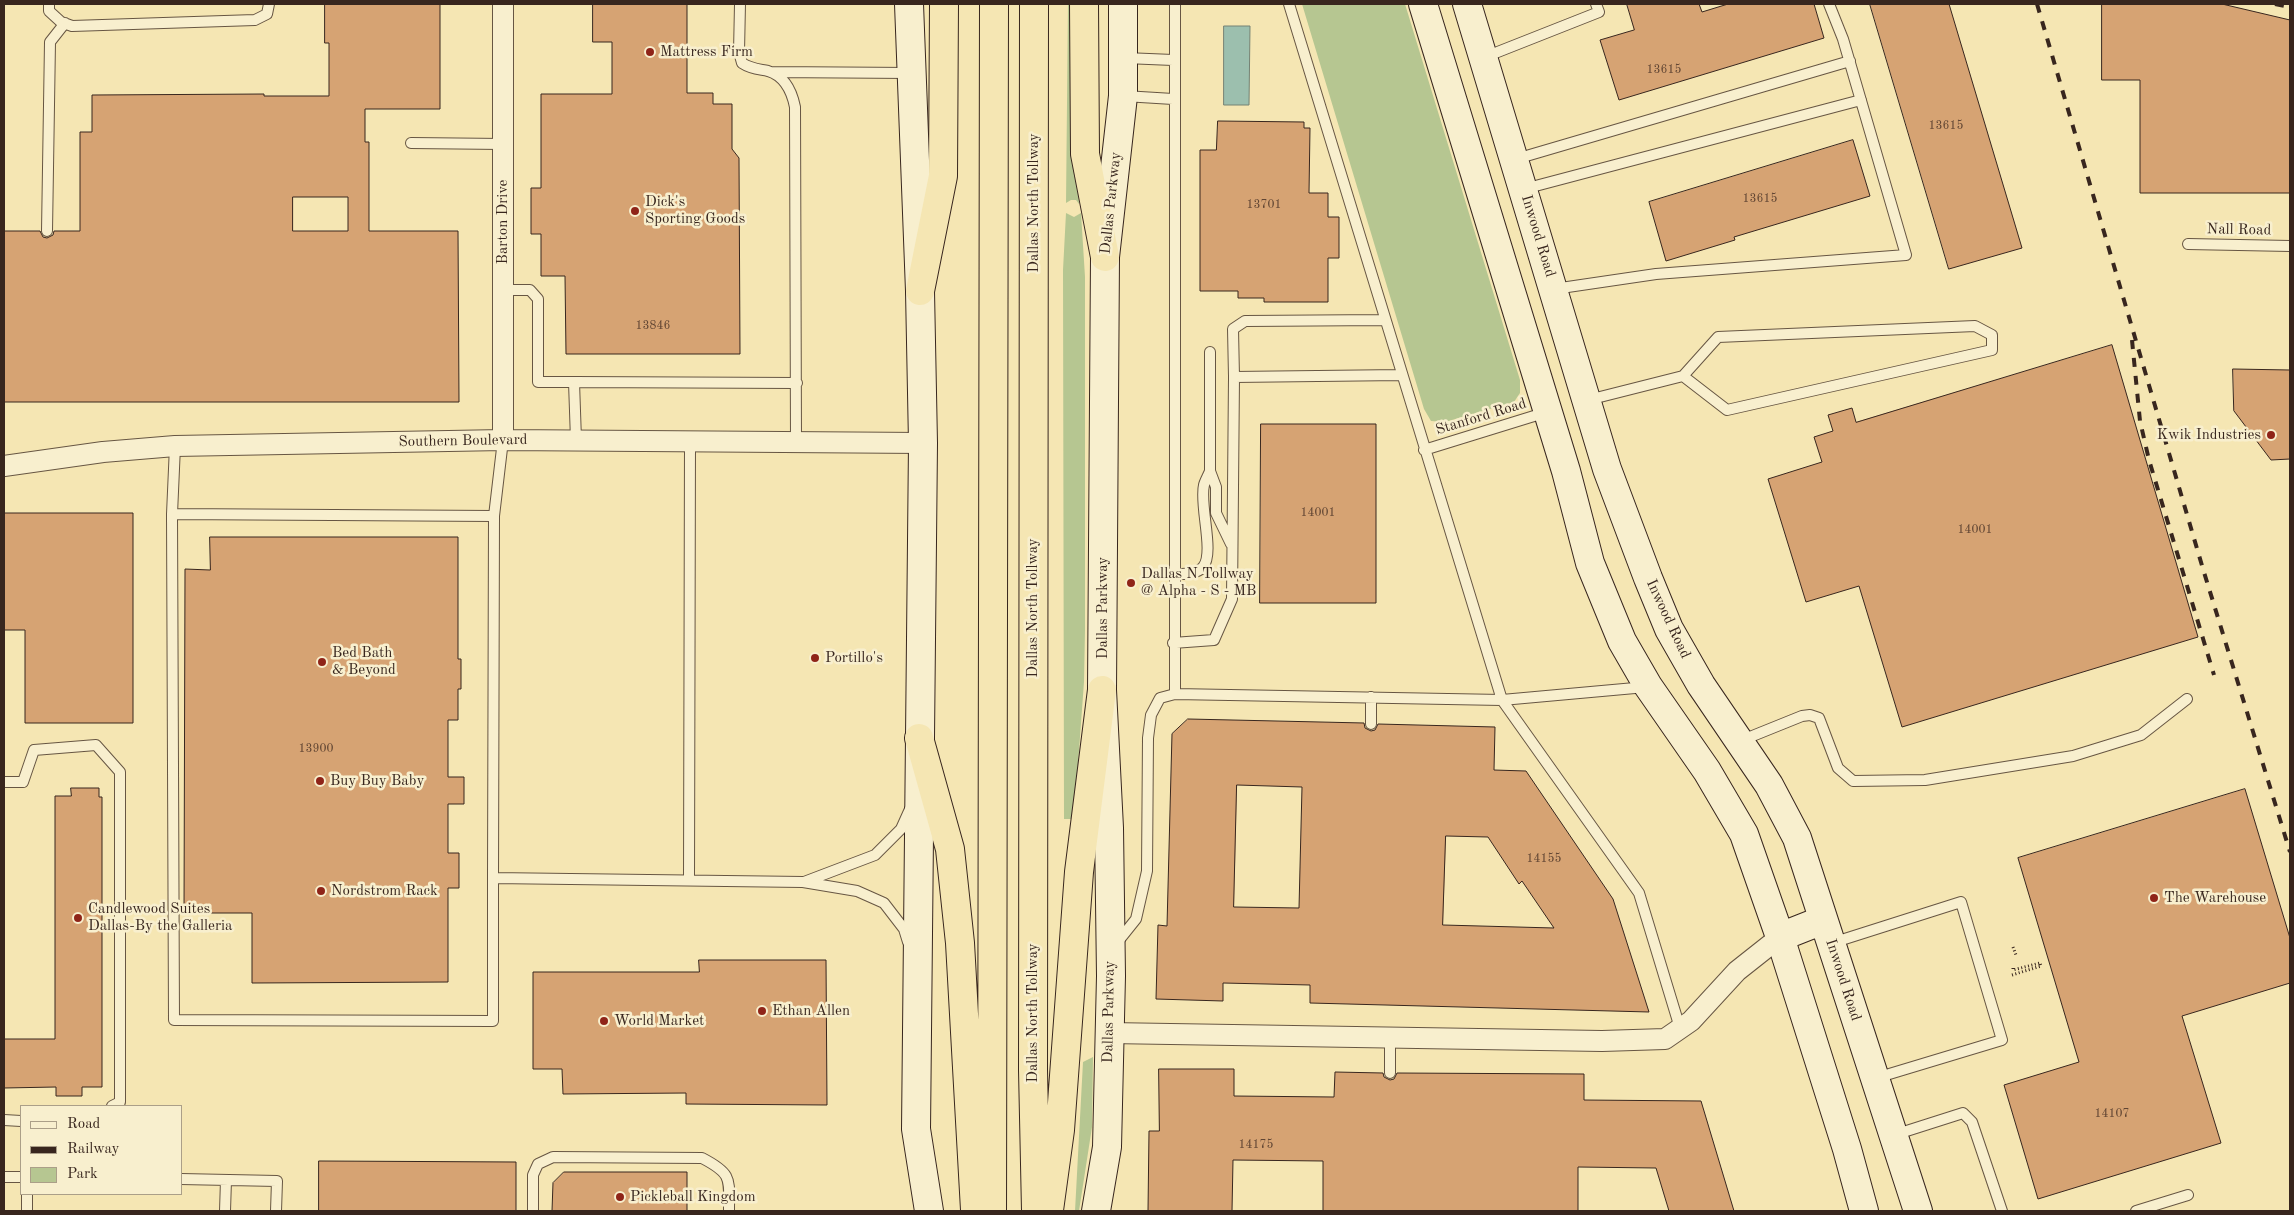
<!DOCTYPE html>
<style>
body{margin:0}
#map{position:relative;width:2294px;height:1215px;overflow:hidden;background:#f5e6b3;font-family:"Old Standard TT",serif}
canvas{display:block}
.frame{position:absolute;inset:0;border:5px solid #38261e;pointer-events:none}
.legend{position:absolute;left:20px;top:1105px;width:162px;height:90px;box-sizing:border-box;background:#f8efce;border:1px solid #ab9f88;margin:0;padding:6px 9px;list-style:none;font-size:15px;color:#38261e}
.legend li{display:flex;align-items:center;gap:10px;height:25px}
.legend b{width:25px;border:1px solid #ab9f88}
</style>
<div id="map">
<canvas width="2294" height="1215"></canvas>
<div class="frame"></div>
<ul class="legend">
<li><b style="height:6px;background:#f8efce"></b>Road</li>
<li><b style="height:6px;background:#38261e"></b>Railway</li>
<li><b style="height:14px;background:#b6c691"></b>Park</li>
</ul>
</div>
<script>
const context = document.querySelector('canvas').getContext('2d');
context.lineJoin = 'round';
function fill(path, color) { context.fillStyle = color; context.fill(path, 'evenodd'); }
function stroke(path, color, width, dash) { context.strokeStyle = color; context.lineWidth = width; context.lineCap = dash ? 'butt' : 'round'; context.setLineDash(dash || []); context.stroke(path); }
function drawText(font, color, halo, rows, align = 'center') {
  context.font = font + ' "Old Standard TT",serif'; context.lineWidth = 5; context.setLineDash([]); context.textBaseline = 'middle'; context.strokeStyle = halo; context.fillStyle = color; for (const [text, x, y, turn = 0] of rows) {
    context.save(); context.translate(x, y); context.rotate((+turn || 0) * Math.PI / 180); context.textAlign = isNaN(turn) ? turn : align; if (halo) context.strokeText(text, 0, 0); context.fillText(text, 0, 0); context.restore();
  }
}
fill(new Path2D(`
 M1068,4H1073L1079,204L1076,200H1071L1066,203Z
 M1302,4H1405L1520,380V393L1514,402L1445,422L1431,421L1424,409Z
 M1066,213L1074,217L1081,213L1085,277V630L1084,682L1074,819H1064L1063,270Z
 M1093,1057L1092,1127L1079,1211H1075L1083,1062Z`), '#b6c691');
const water = new Path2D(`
 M1224,26H1250L1249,105H1224Z`);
fill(water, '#9cbfae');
stroke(water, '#748274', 1);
const building = new Path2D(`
 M325,4H440V109H365V142H369V231H458L459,402H4V231H40L43,237L47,238L53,235L54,231H80V132H92V95L264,94V96H329V43H325ZM293,197H348V231H293Z
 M593,4H687V93H713V104H732V149L739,158L740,354H566L565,276H541V234H531V188H541V94H612V42H593Z
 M1627,4H1699L1702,12L1728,4H1814L1824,38L1619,100L1600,40L1634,30Z
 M1870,4H1949L2022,248L1949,269Z
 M2102,4H2222L2290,20V193H2140V80H2102Z
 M1218,121L1304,122V128H1310L1309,193H1328V217H1339V258H1328V302H1264V298H1238V291H1200V150H1216Z
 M1853,140L1870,196L1734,237L1735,240L1666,261L1649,202Z
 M2112,345L2198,637L1902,727L1859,586L1806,602L1768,479L1822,462L1814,437L1833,431L1828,415L1852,408L1856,422Z
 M2233,369L2290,370V459L2271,460L2234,411Z
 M1261,424H1376V603H1260Z
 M4,513H133V723H25V630H4Z
 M210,537H458V659H461V689H458V720H448V777H464V804H448V853H459V888H448V982L252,983V913H184L185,569L210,570Z
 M1188,719L1364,723L1365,728L1371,731L1375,730L1378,724L1495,727L1494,770L1526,771L1613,899L1649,1012L1310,1003V985L1223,983V1001L1156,999L1158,925L1167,926L1172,734ZM1237,785L1302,787L1299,908L1234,907ZM1446,836L1488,837L1519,884L1522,881L1554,928L1443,925Z
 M71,788H99V797H102V1087H82V1096H56V1087L4,1088V1039H55V796H71Z
 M2245,789L2290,938V983L2182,1016L2221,1143L2038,1199L2004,1085L2079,1062L2018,858Z
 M699,960H826L827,1105L686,1104V1093L563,1094L562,1069H533V972H699Z
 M1159,1069H1234V1096L1334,1097L1335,1072L1383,1073L1384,1077L1390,1080L1394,1079L1397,1073L1584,1074V1100L1701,1101L1734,1211H1669L1656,1168L1578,1167V1211H1323V1161L1233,1160L1232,1211H1148L1149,1131H1159Z
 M319,1161L516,1162V1211H319Z
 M564,1172H687V1211H552L553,1183Z`);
fill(building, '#d6a373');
stroke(building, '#38261e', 1);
const service = new Path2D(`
 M49,4V11L61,22L72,26L255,20L267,14L269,4
 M740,4L739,52L742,63C751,69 758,69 768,71C785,76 792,92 795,107L796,442
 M1175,4V694L1502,700L1289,4
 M1485,57L1599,12L1596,4
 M1125,58L1173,60
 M771,72L911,73
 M1124,96L1173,99
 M411,143L503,144
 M1516,159L1850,61
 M1524,189L1861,100
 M47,231L50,42L65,23
 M2188,244L2290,246
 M1554,289L1656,274L1906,255L1843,39L1829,4
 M503,290H530L538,299V382H574
 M1210,352V471
 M1234,377L1233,329L1245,321L1385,320
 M1588,400L1683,376L1718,337L1975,326L1992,335V350L1727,410L1683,376
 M503,440L494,516L493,878L803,882L857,891L884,903L904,929L908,942
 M576,440L574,382L797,383
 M175,446L172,514L174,1020L493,1021V878
 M1424,450L1547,412
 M172,514L494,516
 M1173,574C1183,574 1196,575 1203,567C1215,553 1199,505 1204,485C1205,481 1208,476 1210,471L1216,487V513L1231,544
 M1173,643L1214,640L1232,599L1234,377L1401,375
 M1502,700L1639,893L1680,1028
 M1502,700L1646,687
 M1371,724V697
 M1740,741L1802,716L1810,715L1819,718L1838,768L1853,781L1925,780L2073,756L2141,735L2187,699
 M4,782H23L34,750L96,745L120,772V1102L112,1106
 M689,880L690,441
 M804,882L875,855L901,829L910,809
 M1832,943L1961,902L2002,1040L1876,1078
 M1116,944L1136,919L1147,871L1148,738L1151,715L1160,698L1175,694
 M1390,1073V1036
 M4,1120L21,1121
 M1894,1135L1963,1113L1972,1122L2002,1211
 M4,1177H21
 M181,1179L277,1181L276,1211
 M27,1194V1211
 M225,1211L226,1180
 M533,1211V1175L538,1164L553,1157L702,1158C733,1174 729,1179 729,1211
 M2136,1211L2188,1195`);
const minor = new Path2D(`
 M503,440V4
 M4,466L103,452L175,446L503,440L923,443
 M1109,1033L1602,1041L1665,1039L1691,1021L1737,971L1780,937`);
const secondary = new Path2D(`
 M909,4L920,291L923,443L916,1129L929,1211
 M1423,4L1566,471L1590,563L1622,641L1648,686L1707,771L1744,834L1780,937L1847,1149L1864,1211
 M1467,4L1607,469L1648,578L1669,629L1701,685L1769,785L1797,838L1918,1211
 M1780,937L1823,920
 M1096,1211L1107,1147L1111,976L1109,828L1102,690L1105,257L1123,96V4`);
const motorway = new Path2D(`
 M1034,4L1033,1070L1036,1211
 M1084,4L1085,154L1105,257
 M920,291L943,176L944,4
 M919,738L950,849L960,943L975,1210
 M1049,1210L1060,1130L1079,872L1102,690
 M992,1211L994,4`);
stroke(service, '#675643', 12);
stroke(minor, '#675643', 22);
stroke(secondary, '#38261e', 30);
stroke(motorway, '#38261e', 30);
stroke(new Path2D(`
 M2013,947L2016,955
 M2013,968V970L2040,963
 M2012,975L2041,966L2040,963`), '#38261e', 3, [1, 2.5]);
stroke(service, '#f8efce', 10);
stroke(minor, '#f8efce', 20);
stroke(secondary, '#f8efce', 28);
stroke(motorway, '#f5e6b3', 28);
stroke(new Path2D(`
 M2037,4L2203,569L2290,852
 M2275,4L2290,7
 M2132,340L2140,421L2149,460L2214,675`), '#38261e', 4, [9, 9]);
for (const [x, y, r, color] of [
 [650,52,5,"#8f2418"],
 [635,211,5,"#8f2418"],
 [2271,435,5,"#8f2418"],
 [1131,583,5,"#8f2418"],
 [815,658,5,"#8f2418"],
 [322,662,5,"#8f2418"],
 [320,781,5,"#8f2418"],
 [321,891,5,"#8f2418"],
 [2154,898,5,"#8f2418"],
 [78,918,5,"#8f2418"],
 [762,1011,5,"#8f2418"],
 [604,1021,5,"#8f2418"],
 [620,1197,5,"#8f2418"]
]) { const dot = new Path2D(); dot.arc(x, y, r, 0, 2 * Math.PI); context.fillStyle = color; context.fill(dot); stroke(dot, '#f8efce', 2); }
drawText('12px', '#604533', null, [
 ["13615",1664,70],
 ["13615",1946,126],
 ["13615",1760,199],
 ["13701",1264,205],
 ["13846",653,326],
 ["14001",1318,513],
 ["14001",1975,530],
 ["13900",316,749],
 ["14155",1544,859],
 ["14107",2112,1114],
 ["14175",1256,1145]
]);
drawText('15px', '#38261e', '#f8efce', [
 ["Mattress Firm",660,52],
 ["Dick's",645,202],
 ["Sporting Goods",645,219],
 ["Kwik Industries",2261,435,"right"],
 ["Dallas N Tollway",1141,574],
 ["@ Alpha - S - MB",1141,591],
 ["Bed Bath",332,653],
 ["& Beyond",332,670],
 ["Portillo's",825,658],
 ["Buy Buy Baby",330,781],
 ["Nordstrom Rack",331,891],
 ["The Warehouse",2164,898],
 ["Candlewood Suites",88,909],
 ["Dallas-By the Galleria",88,926],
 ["Ethan Allen",772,1011],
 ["World Market",614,1021],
 ["Pickleball Kingdom",630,1197]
], 'left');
drawText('15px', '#38261e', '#f8efce', [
 ["Dallas North Tollway",1034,203,-90],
 ["Dallas Parkway",1111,203,-84],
 ["Barton Drive",503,222,-90],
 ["Nall Road",2239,230,1],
 ["Inwood Road",1538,236,73],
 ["Stanford Road",1481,417,-17],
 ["Southern Boulevard",463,441,-1],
 ["Dallas North Tollway",1033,608,-90],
 ["Dallas Parkway",1103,608,-90],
 ["Inwood Road",1668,619,65],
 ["Inwood Road",1843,980,72],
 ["Dallas Parkway",1109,1012,-89],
 ["Dallas North Tollway",1033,1013,-90]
]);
</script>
